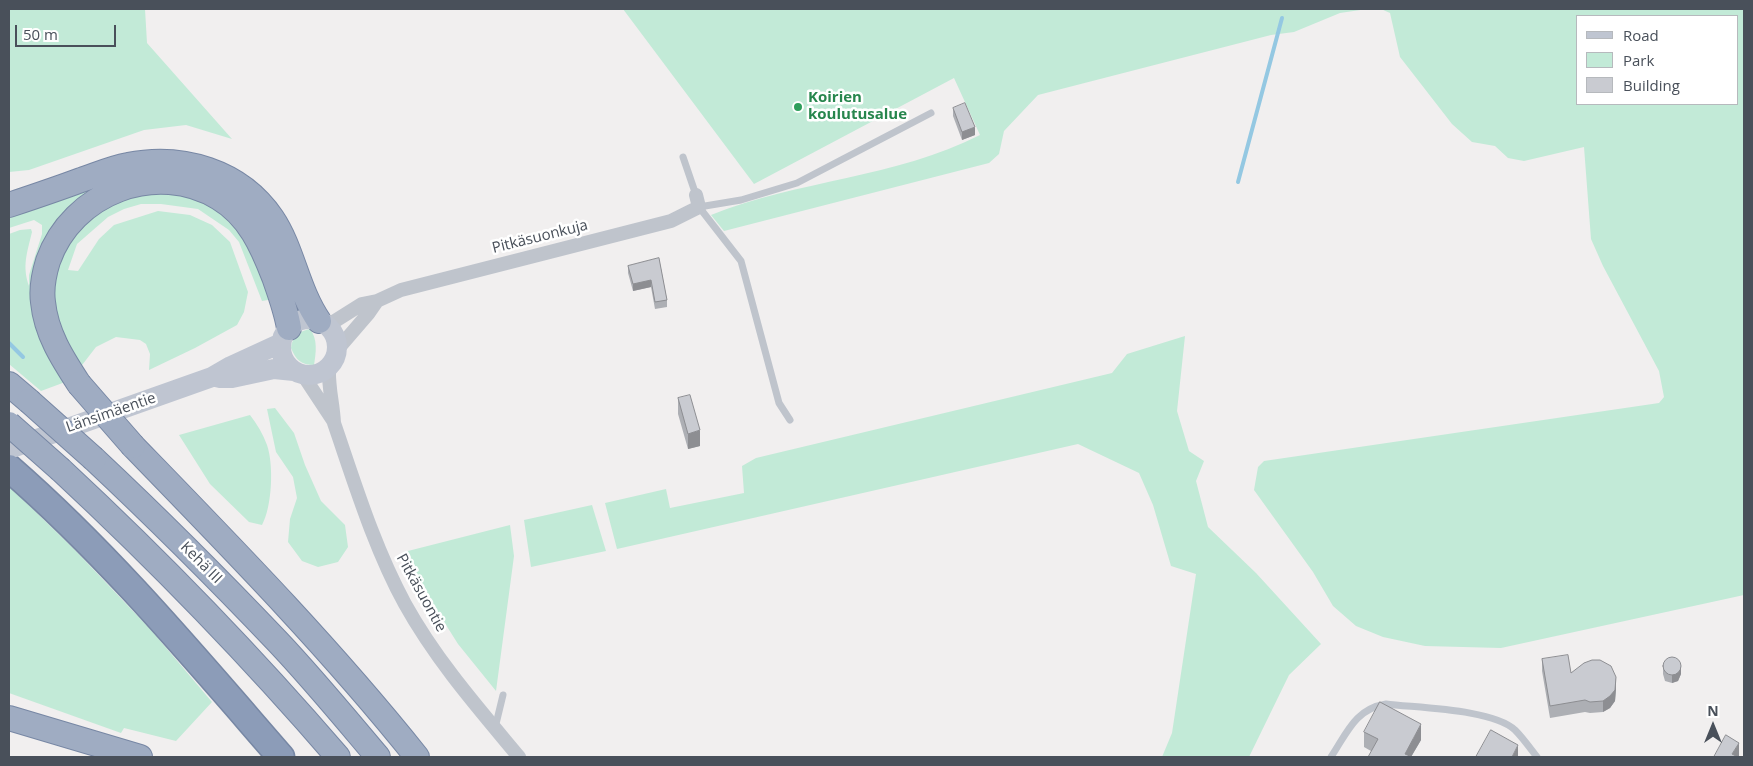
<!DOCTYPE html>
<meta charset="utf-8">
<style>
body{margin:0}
#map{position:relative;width:1753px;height:766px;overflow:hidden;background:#f1efef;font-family:"Open Sans",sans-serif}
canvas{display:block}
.frame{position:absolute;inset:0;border:10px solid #49505a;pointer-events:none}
.legend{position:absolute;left:1576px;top:15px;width:162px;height:90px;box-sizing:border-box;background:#fff;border:1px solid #b6b9bd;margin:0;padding:6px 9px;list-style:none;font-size:15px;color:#49505a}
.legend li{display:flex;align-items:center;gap:10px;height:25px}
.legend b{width:25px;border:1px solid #b6b9bd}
.north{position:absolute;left:1688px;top:701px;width:50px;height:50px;-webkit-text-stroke:4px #fff;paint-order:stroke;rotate:0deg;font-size:14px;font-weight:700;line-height:20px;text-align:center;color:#49505a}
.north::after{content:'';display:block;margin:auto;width:18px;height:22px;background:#49505a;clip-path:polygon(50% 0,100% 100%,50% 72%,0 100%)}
.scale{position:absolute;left:15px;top:25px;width:101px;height:22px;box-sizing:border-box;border:2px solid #49505a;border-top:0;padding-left:6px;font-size:15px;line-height:18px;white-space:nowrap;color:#49505a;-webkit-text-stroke:4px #fff;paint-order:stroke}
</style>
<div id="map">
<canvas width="1753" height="766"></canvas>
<div class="frame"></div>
<ul class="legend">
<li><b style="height:6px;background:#bfc5d1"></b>Road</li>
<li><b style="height:14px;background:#c2ead7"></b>Park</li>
<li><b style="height:14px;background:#c9cbd1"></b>Building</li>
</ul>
<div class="north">N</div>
<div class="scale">50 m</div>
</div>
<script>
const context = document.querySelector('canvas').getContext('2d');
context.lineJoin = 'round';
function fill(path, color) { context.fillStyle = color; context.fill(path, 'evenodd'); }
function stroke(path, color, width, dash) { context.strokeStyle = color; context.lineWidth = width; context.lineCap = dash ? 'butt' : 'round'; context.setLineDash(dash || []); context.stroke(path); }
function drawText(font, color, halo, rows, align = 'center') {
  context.font = font + ' "Open Sans",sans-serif'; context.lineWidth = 5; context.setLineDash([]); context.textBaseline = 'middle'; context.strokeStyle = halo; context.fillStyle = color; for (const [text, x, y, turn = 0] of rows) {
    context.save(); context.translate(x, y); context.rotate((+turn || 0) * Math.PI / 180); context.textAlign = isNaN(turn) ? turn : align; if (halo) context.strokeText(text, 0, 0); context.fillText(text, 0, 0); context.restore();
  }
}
fill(new Path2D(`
 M9,9H145L147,43L232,139L186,125L144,130L29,170L9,172Z
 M623,9H1367L1340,13L1294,32L1271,35L1038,95L1004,131L999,154L989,163L724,231L711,215C798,180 896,178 980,135L954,78L754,184Z
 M1381,9H1744V595L1501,648L1425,646L1383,637L1356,626L1333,606L1313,572L1254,490L1258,467L1264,461L1659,403L1664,397L1659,371L1603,266L1591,239L1584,147L1524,161L1508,158L1495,146L1472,142L1452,124L1400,57L1390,13ZM1577,16H1737V104H1577Z
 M159,166C205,167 246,185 270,226C278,241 284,260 290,276L282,279C275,258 268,235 253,218C198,158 105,162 58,228C49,241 45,256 41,270C39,281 36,293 37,304C37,331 55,358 68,381L41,391L9,364V234L20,230L31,229L32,232C27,253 22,266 29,286V275L42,234V225L34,220L9,228V215L107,178L132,170Z
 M172,191L199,198L231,218L253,244L274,299L262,301L239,242L229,230L198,209L161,204H141L124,209L108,217L77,244L68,270L78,271L99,239L114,225L158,211L190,215L212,225L230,242L248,292L244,312L237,325L195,348L149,370L150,354L146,344L140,340L116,337L96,347L79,369C49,319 39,267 85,223C94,213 106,203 119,199C135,194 155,193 172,191Z
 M310,329C318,339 316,353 314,365C301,365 296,360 291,348C292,337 299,331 310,329Z
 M1185,336L1177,411L1189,451L1204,461L1196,481L1208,527L1256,573L1321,644L1289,675L1249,757H1162L1172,733L1196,574L1171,566L1153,505L1139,473L1078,444L617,549L605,503L666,489L670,508L744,493L742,466L756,458L1112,373L1127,354Z
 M275,408L294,433L305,465L321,501L345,525L348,547L338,562L318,567L302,561L288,542L290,519L297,498L293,477L276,452L267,409Z
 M250,415C257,424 263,434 267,445C274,465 272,507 262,525L249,522L210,484L179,435Z
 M9,486L74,549L151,630L212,702L176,741L124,728L121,733L9,693Z
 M592,505L606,551L531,567L524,520Z
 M510,525L514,556L496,691L458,644L424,590L404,552Z`), '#c2ead7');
stroke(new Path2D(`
 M1238,182L1282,18
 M9,343L23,357`), '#94c8e2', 4);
const trunk = new Path2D(`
 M9,205C33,197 57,189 81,180C96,175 111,168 128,165C182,154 240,171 272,218C293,249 297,289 319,321
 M9,384L29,401
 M79,384C62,358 46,333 43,302C41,288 44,274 48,261C72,192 157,160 219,198C249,216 262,246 274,277C280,294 286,310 289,328
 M133,446C231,547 329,647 417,757
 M94,459C157,518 218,579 278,642C313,679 345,718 378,757
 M61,470C159,561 251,656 338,757
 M9,718L140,757`);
const motorway = new Path2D(`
 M9,468C109,555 194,657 281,757`);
stroke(trunk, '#7787a4', 26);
stroke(motorway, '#7787a4', 29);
stroke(new Path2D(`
 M683,157L696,195
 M790,420L779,403L741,261L699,207L741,200L797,183L931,113
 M495,728L503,695
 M1331,757C1347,733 1355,709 1386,704C1418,708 1493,709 1515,730C1523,738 1530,748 1537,757`), '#bfc4cc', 7);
stroke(new Path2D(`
 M327,326L362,304L377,301L401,290L671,221L699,207L696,195
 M337,350L368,314L377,301
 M329,367C328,387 333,403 334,423C355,484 374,547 405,604C436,660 479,709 519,757
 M303,375L334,422`), '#bfc4cc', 14);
stroke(new Path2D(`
 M281 347a28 28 0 1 1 56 0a28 28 0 1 1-56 0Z
 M219,378H232L274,369L294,371
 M9,449L212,377L231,366L281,343`), '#bfc5d1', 20);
stroke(trunk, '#9facc2', 24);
stroke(motorway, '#8c9cb8', 26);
const trunkBridge = new Path2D(`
 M79,384L133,446
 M29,401L94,459
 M9,424L61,470`);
stroke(trunkBridge, '#7787a4', 26, []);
stroke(trunkBridge, '#9facc2', 24);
fill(new Path2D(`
 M953,108L975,135L962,140L953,116Z
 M659,258L667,300V307L655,309L651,287L633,291L628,273V266Z
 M678,398L700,446L688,449L678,414Z
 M1542,659L1571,673L1616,689L1615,701L1610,708L1603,712L1590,713L1585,712L1550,718L1542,671Z
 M1663,666L1681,674L1678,681L1672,683L1665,681L1663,674Z
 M1364,732L1421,740L1411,757L1371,751L1364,747Z`), '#adafb4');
fill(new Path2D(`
 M975,127V135L962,140V132Z
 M651,280V287L633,291V284Z
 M700,430V446L688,449V434Z
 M1681,666V674L1678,681L1672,683V675Z
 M1616,677V689L1615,701L1610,708L1603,712V701Z
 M1421,724V740L1411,757L1405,754Z
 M1739,743V757H1732V754Z
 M1518,745V757H1512Z`), '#8d8e92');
const building = new Path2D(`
 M965,103L975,127L962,132L953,108Z
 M659,258L667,300L655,302L651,280L633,284L628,266Z
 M690,395L700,430L688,434L678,398Z
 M1568,655L1571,673L1584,663L1592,660H1600L1611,666L1616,677L1615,690L1610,696L1603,701L1590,702L1585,700L1550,706L1542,659Z
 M1663 666a9 9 0 1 1 18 0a9 9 0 1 1-18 0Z
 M1380,702L1421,724L1405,754L1412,757H1368L1378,739L1364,732Z
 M1491,730L1518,745L1512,757H1476Z
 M1726,735L1739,743L1732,754L1738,757H1714Z`);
fill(building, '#c9cbd1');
stroke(building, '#8d8e92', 1);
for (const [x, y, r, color] of [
 [798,107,5,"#2e9e5b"]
]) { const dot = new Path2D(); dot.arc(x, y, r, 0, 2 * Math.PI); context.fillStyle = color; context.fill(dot); stroke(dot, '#fff', 2); }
drawText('bold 15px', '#27864d', '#fff', [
 ["Koirien",808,98],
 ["koulutusalue",808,115]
], 'left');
drawText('15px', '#49505a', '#fff', [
 ["Pitkäsuonkuja",540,237,-14],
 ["Länsimäentie",111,413,-19],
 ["Kehä III",201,563,45],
 ["Pitkäsuontie",421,593,61]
]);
</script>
